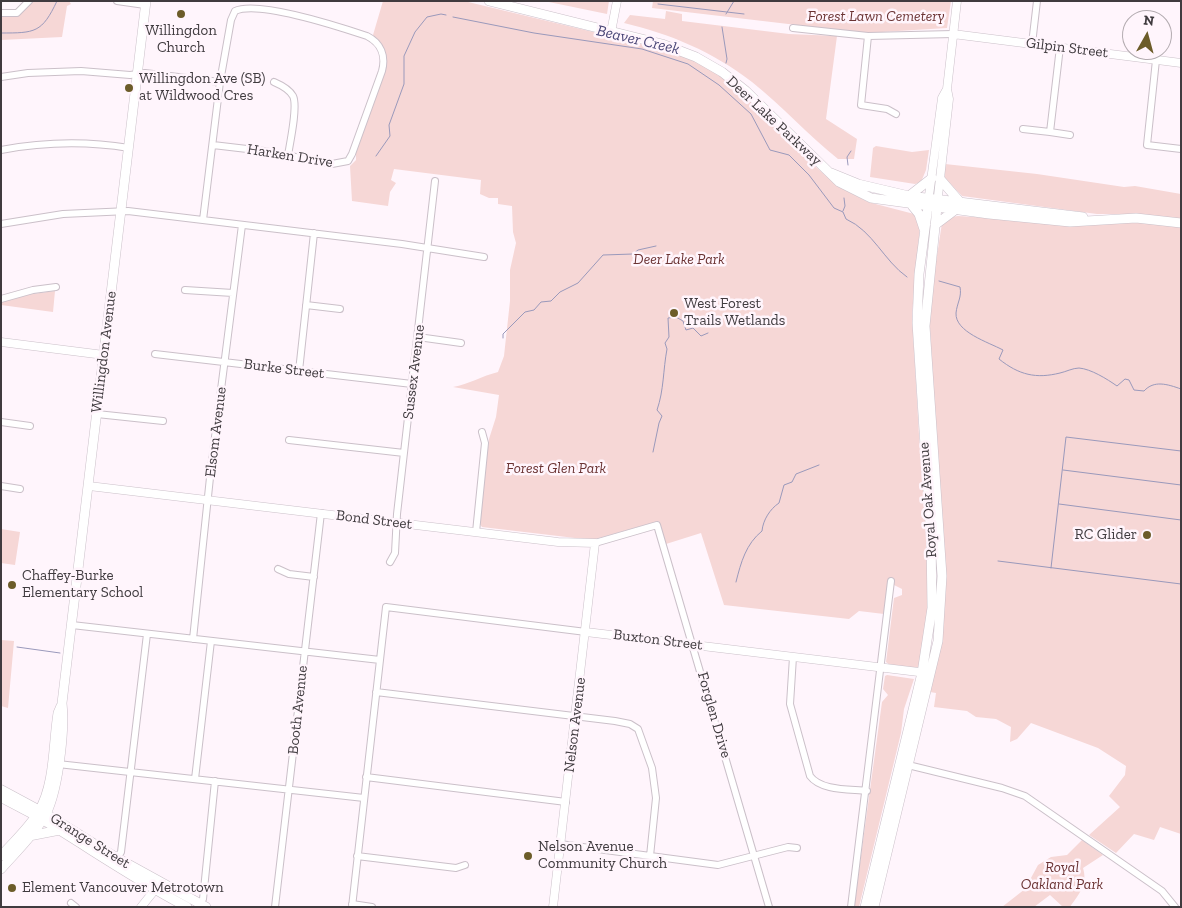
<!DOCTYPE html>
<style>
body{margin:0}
#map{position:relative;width:1182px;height:908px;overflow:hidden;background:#fff5fc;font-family:"Zilla Slab",serif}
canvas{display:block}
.frame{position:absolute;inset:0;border:2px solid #403b3f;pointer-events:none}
.north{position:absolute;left:1122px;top:10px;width:50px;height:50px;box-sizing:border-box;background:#fff5fc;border:1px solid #b3abb0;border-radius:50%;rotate:7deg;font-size:14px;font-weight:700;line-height:20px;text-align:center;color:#403b3f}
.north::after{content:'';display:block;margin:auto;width:18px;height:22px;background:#6c5c29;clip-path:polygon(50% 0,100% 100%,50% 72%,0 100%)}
</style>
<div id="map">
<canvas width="1182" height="908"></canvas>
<div class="frame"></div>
<div class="north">N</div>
</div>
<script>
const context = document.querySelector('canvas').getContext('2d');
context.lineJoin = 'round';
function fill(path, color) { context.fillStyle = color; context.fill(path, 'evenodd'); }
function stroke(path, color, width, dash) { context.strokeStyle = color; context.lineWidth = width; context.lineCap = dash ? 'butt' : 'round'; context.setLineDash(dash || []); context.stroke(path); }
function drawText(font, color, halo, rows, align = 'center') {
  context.font = font + ' "Zilla Slab",serif'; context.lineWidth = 5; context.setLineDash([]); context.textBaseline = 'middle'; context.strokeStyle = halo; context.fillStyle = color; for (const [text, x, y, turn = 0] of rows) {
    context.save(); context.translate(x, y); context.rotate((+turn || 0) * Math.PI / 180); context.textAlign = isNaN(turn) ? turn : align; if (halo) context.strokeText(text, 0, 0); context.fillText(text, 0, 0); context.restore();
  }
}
fill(new Path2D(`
 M34,1H69L71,4L67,6L62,37L1,40V16H18Z
 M383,1H464L664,49L699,63L731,82L816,167L838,186L868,202L914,214L920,226L912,314L920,452L936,451L929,307L942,223L951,217L958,216L1069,223L1138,221L1181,226V834L1160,827L1154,840L1134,834L1116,853L1089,835L1120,807L1109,796L1125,775L1126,766L1098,748L1031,723L1017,739L1010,742L1011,727L996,719L976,717L967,711L934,707L936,693L930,692L942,537L928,538L929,609L920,666L917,668L890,665L886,662L894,598L902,595V589L894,585L884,614L859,611L849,619L724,605L701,533L666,544L659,521L592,540L482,527L479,523L489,439L496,417L499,395L453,387C469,384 482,376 498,372L504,356L510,301V270L516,243L513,232L512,206L498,204V198H489L480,194L481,180L394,169L391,180L396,183L390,192L388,206L352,201L350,166L356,160V152L386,67L384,48L373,35Z
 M544,1H609L607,14Z
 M653,1H951L947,28L865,33L652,8Z
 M666,11L682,14V21L789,34L837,36L826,119L857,139L854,159H838C808,135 782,106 752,82C713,52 671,34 624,23L630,15L665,19Z
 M876,146L912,152L929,150L926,170L921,182L915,184L870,177L873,148Z
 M945,164L1037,174L1124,187L1135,186L1181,194V219L1132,214H1097L962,196L945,178Z
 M55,291L53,312L1,305V302L24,295Z
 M1,529L20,532L15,565L1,563Z
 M1,640L14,641L8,708L1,706Z
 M887,675L914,679L904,709L901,733L859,907H854L882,702L888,695L883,689L885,676Z
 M1082,840L1103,855L1083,868C1088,884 1079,894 1070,907H1063L1050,895L1034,907H1002L1025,889L1038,865L1051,857L1067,855Z`), '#f6d7d6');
stroke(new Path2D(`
 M658,4L744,14
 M726,14L734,1
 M453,17L534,33L642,49L688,64L719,85L751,114L770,150L789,155L809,175L834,208L843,212L846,219C873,231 884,261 907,277
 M722,27L727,59L726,63
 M1,33C35,33 42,33 57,1
 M376,156L390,136L389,125L404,84V56L415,32L427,17L441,14L446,15
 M848,165L847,157L851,151
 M843,211L845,206L844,198
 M939,281L960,287C962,297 957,303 956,313C955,332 988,342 1003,350L999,359C1019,375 1036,379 1060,373C1065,372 1073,368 1079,368C1091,369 1107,379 1117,386L1125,379L1129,380L1134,390L1144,391C1154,380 1167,384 1181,389
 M503,338V334L525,312L534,310L541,302L551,301L560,292L578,283L603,255L633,254L638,250L656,246
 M653,452L659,423L662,416L657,410C664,390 663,370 667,349L665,343L669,337L668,318L676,317L683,321L686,330L693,328L701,336L708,333
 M1063,470L1181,485
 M1059,504L1181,520
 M998,561L1181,584
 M1051,568L1066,437L1181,451
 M736,582C741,562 746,544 762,531C763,520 770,509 779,503L784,485L792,482L796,474L819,465
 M17,647L60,653`), '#9a99bb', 1);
const minor = new Path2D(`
 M117,1L145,5
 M1,13H17L29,1
 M793,28L868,36L953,34
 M868,36L861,105L887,109L896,114
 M1032,44L1037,1
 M1156,60L1147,145L1181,149
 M1,77L28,73L81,71L130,75L145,73L220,82
 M274,82C281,85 289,89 293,96C298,106 290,143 288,155
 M1023,129L1050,132L1060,47
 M1050,132L1070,135
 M1,150C44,142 86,141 129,148
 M203,220L220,82L231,20L235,11C258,0 340,27 367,36C381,43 386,56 382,71L352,154L348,161L332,164L264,151L213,145
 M1,224L63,214L128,211L402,244L484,257
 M185,290L233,293
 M1,299L33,290L56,287
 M306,305L340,309
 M418,337L461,343
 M155,354L412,384
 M299,371L314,233
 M97,414L163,421
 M1,422L30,426
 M289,440L404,453
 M1,486L20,489
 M476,532L485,443L482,432
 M595,543L657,525L769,907
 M390,562L395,553L397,514L435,181
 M278,569L289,574L314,577
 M72,625L380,660
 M193,639L211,468L242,225
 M793,657L790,704L810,776C821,791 850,789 867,791
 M376,692L615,721L630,724L638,729L652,768L656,798L650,856
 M58,764L364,798
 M908,765L1002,788L1025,796L1162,891L1175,907
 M366,777L566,802
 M195,779L211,641
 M560,844L718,865L788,847L797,848
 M357,856L456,868L465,865
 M117,858L121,852L147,634
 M71,903L76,907
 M200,904L203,899L215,781
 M352,904L372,907
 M275,907L321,513
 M352,907L386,607L586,632
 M851,907L891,581`);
const tertiary = new Path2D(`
 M611,32L617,1
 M953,34L1181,63
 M928,203L942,98L947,89
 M937,205L949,99L947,89L957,1
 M1,342L104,355
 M89,486L558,542L595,543L553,907
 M586,632L927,673
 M1,789L40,810
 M1,798L39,818
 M141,907L158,886`);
const secondary = new Path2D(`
 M489,1L662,44L696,57L722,72L746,91L839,182L871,198L989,214L1070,222L1136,218L1181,223
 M831,173L858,184L909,196L1083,217
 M940,179L960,202
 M909,196L932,178
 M910,203L919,214L924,229
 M935,225L955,210
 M40,810L117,858L206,907
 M43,820C91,849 137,881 187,907
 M29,836L60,830
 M1,856C13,842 29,828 39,811C55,784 53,744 58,713L61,706
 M1,869C15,853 32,837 43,819C58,797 65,730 62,703L146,1
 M865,907L922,673L932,608L931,538L917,323L919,274L928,206
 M874,907L938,641L942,576L925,326L937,207`);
stroke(minor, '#cbc0c9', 8);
stroke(tertiary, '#cbc0c9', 9);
stroke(secondary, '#cbc0c9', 10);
stroke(minor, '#fff', 6);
stroke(tertiary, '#fff', 8);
stroke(secondary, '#fff', 9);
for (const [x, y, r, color] of [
 [181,14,5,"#6c5c29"],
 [129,88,5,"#6c5c29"],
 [674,313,5,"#6c5c29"],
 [1147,535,5,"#6c5c29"],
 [12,585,5,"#6c5c29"],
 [528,856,5,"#6c5c29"],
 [12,888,5,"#6c5c29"]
]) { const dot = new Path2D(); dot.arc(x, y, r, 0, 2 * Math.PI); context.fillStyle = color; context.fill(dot); stroke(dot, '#fff5fc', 2); }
drawText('italic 15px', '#6b3333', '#fff5fc', [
 ["Forest Lawn Cemetery",876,17],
 ["Deer Lake Park",679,260],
 ["Forest Glen Park",556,469],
 ["Royal",1062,868],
 ["Oakland Park",1062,885]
]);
drawText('15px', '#403b3f', '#fff5fc', [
 ["Willingdon",181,31,"center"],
 ["Church",181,48,"center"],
 ["Willingdon Ave (SB)",139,79],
 ["at Wildwood Cres",139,96],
 ["West Forest",684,304],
 ["Trails Wetlands",684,321],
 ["RC Glider",1137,535,"right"],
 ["Chaffey-Burke",22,576],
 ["Elementary School",22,593],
 ["Nelson Avenue",538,847],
 ["Community Church",538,864],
 ["Element Vancouver Metrotown",22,888]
], 'left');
drawText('15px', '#403b3f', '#fff5fc', [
 ["Gilpin Street",1067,48,7],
 ["Deer Lake Parkway",774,121,43],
 ["Harken Drive",290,156,9],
 ["Willingdon Avenue",104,352,-83],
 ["Burke Street",284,369,7],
 ["Sussex Avenue",414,372,-83],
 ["Elsom Avenue",216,432,-83],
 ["Royal Oak Avenue",928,500,-94],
 ["Bond Street",374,520,7],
 ["Buxton Street",658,640,7],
 ["Booth Avenue",298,710,-84],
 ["Forglen Drive",714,715,74],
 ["Nelson Avenue",575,725,-83],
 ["Grange Street",90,841,32]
]);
drawText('italic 16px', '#4a4677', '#fff5fc', [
 ["Beaver Creek",638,40,13]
]);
</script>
